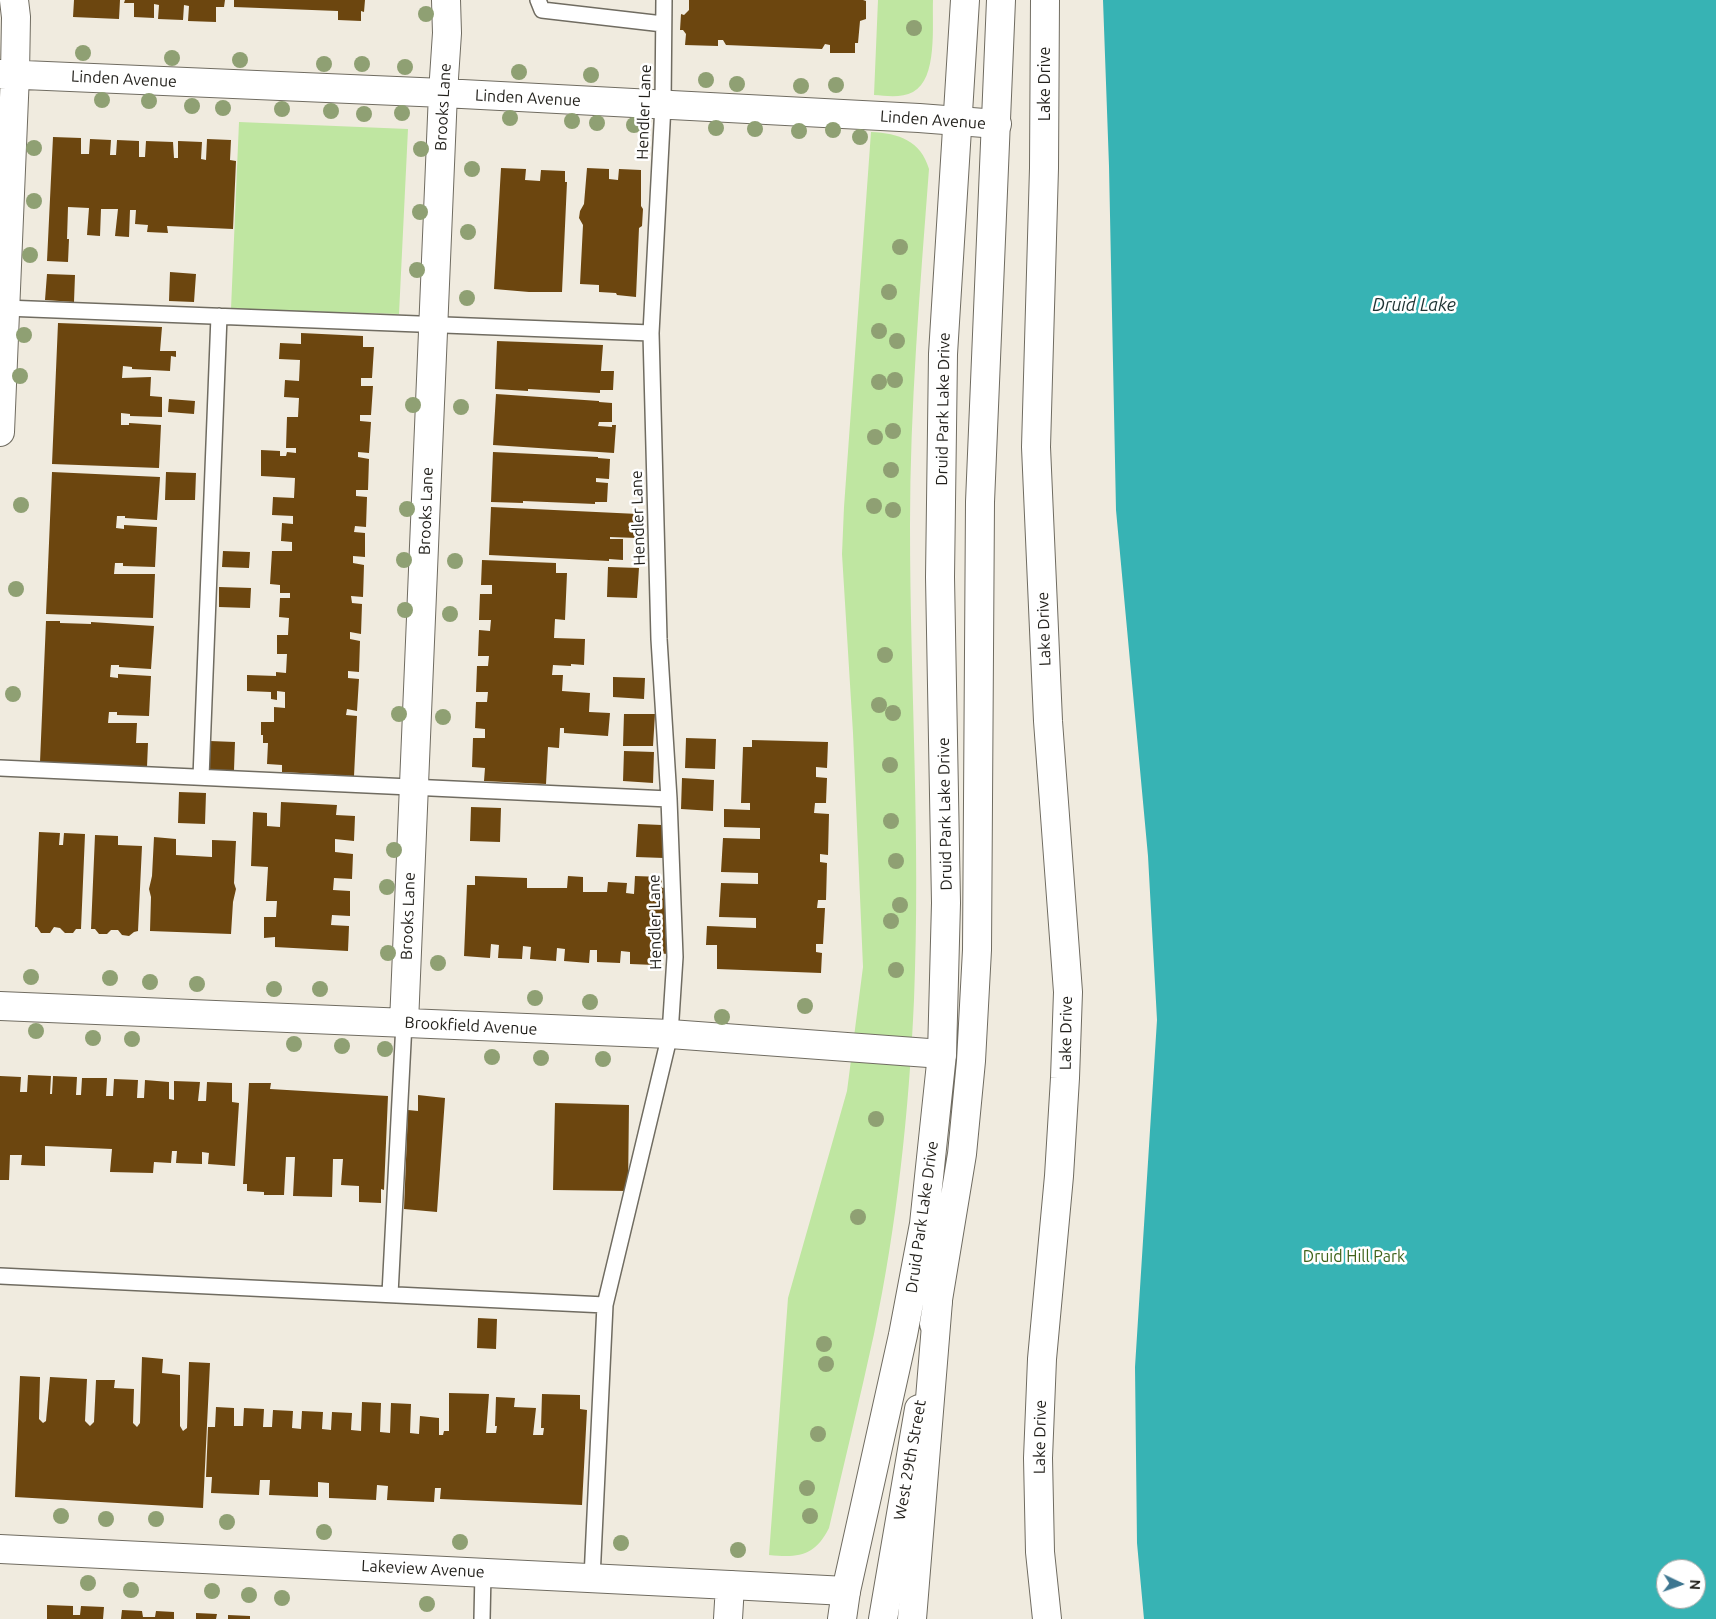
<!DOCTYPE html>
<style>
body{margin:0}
#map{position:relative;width:1716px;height:1619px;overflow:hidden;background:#f0ebdf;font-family:Ubuntu,sans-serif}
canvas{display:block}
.north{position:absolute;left:1656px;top:1559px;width:50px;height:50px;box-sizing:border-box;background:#fff;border:1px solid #a6a5a3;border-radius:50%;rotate:93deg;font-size:14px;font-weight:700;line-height:20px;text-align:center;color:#211f1a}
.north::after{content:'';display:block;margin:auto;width:18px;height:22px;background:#3d7690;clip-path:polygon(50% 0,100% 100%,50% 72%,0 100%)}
</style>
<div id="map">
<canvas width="1716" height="1619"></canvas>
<div class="north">N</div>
</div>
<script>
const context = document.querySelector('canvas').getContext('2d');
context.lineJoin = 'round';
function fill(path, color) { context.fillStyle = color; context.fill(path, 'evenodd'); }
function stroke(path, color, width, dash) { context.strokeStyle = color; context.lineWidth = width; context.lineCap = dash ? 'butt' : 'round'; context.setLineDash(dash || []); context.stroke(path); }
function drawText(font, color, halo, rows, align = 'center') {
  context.font = font + ' Ubuntu,sans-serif'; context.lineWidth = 5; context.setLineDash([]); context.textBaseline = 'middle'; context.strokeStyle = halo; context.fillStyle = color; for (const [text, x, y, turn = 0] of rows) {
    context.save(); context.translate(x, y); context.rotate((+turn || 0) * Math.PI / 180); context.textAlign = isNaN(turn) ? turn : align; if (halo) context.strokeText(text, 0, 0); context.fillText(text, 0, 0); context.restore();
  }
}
fill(new Path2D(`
 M878,0H933C932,25 938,79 913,92C902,98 887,96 874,95Z
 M239,122L408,129L399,314L231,309Z
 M871,132C899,133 921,141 929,169C920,288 910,407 910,526C910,684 921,842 914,1000C909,1111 897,1225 874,1334C860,1399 844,1463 829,1528C815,1556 799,1558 769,1555L788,1298L847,1091L863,967L853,733L842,554L844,507Z`), '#bfe6a1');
fill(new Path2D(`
 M1103,0H1716V1619H1144L1137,1543L1135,1367L1157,1020L1148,856L1116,510L1109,166ZM1666,1569H1696V1599H1666Z`), '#37b3b4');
fill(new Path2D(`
 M74,0H120L119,19L73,17Z
 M125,0H225L224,7H216V22L188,21L189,6L184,5L183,20L158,19L159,5L154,4V18L134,17V3H124Z
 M234,0H365L364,12L361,11V21L338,20V11L234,7Z
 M689,0H863L866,1V19L860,21L858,43H855V53H830V45L825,44L822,49L726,45L723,40H718V46L685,45L686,34L683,30H680L681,14L684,15L689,10Z
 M53,137L81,138V154H89L90,139L111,140L110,155H116L117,140L139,141V157H145L146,141L173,142L174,158H178V141L202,142L201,159L206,160L207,139L231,140L230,160L236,161L233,229L167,226L168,233L147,232L148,225L135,224L136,210H130L129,237L115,236L118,209H101L100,236L87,235L89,208L68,207L67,239H69L68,262L47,261Z
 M501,168L526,169L525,180L540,181L541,170L565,171V182H567L562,292H529L494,289Z
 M587,168L609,169V179L618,180L619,169L641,170V206L643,209L642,226L639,228L636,297L617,295L616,293L599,292V285L580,284L583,225L579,218L580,211L584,204Z
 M170,272L196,274L194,302L169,301Z
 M47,274L75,275L74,302L45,300Z
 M58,323L162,327L160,351H176V357L171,356L170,371L132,369V367L123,366L122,378L151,377L150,396L162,397V417L130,416V414L121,413V425H129V423L161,425L159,468L52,464Z
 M301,333L363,336V347H374L372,378H361V386H373L371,415H360V421L371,422L369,453L358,452V457L369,459L368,490H356V496L367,497L366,527L355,526L354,532L365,533V557L353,556V563L364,565L363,597L351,596L352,603L362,604L361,634L350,632V639L360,641L359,672L348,671V678L359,679L357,711L347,709L346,715L357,716L354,776L282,772V765L267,764L268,743H263V735H261V722H274V707L285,708V692L277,691V700L271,699V692L247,691V675L276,676V672L286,673L287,654H277V635H288L289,618L279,617L280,598H290V593H280V585L270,584L272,551H292V542L281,541L282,523L293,524V516L272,515L273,497L294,498L295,478L261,476V450L280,451V456H286L287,452L296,453V448H286L287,417H298L299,398L284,397L285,380L299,381L300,360L279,359L280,343L301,344Z
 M497,341L603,345L601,371H614L613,390H600V393L528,389V391L495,389Z
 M496,394L599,401V402L612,403V422H599L598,426L612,427V425H616L614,453L493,445Z
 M169,399L195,401L194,414L168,412Z
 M493,452L598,457V458L610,459L609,479L596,478V482L608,483L607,502H595V504L523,501V503L491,502Z
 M52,472L160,477L157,520L125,518V516H117L116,528L124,529V525L157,527L155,567L123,566V563H115L114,574H155L153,618L46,614Z
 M166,472L196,473L195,500H165Z
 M491,507L638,514L637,538L610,537V539H623V560L609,559V561L489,555Z
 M223,551L250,552L249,568L222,567Z
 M482,560L556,563V573H567L565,620L555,619L554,638L585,639L584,665L571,664V666L553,665L552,675H563L562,691L590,693L589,712L610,713L608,736L564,733V728H560L559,748L548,747L546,784L484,781L485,768L472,767L473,738H485V729L475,728L476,702H487L488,692H476L477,666H488L489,656H478L479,630L490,631L491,620H479L480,594H492V585H481Z
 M608,567L639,568L637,598L607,597Z
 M219,587L251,588L250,608L219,607Z
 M46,621H60V623L91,624V622L154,626L151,669L119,667V665H111L110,677L118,678V674L151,676L149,716L117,715V712H109L108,723H137L136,743H148L147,767L40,762Z
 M613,677L645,678L644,699L613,697Z
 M624,714H655L653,746H623Z
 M686,738L716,739L715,769L685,768Z
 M752,740L828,742L827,768L816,767V777L827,778L826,803H815L814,813L829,814L828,855L820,854V862L827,863L826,900H818L817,908H825L823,944H816V952L822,953L821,973L717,969V945H706L707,926L756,928V918L719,917L721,883L758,884V873L721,872L723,838L760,839V828L724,827V809L750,810V803H741L743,747H752Z
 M210,741L235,742L234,770H210Z
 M624,751L654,752L653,783L623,781Z
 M682,778L714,780L713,811L681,809Z
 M179,792L206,793L205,824L178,823Z
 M281,802L337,805L336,815L355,816L354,841L335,839V852L353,854L352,879L334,878L333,890L350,891V916L332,915L331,925L349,926L348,951L275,947V937L264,938V917H276L277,901H266L268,867L251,866L253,812L267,813V826L280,827Z
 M471,807L501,808L500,842L470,841Z
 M638,824L662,825L664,858L636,857Z
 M39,832L60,833L59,845H63L64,833L85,834L81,929H76L73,933H65L60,928L54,927L50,933H41L37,927H35Z
 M95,835L118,836V845L142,846L138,931L134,932L129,936L122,935L118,930H111L107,934H99L95,929H91Z
 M154,837L176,839V855L212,857V840L236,841L234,883L236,889L233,902L231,934L150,931L151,897L149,889L152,876Z
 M475,876L527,878V888H567L568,876L583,877V892H607L608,882L627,883L626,893L634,894L635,876L662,877V888L666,887L668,954L655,953V965L630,964V952L621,951L620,963L597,962V950H590L589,963L564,961L565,949L557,948L556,961L530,959L531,947L523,946L522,959L498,958L499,945L491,944L490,958L464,956L467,885H475Z
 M28,1075L51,1076L50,1094H52L53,1076L77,1077L76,1095H81L82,1078H107L106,1096H113L114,1079L138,1080L137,1098H144L145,1080L169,1082V1099L174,1100V1081L200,1082L198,1101H206L207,1082L232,1083V1102L239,1103L235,1166L208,1164L209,1153L202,1152V1164L176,1163L177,1151H172L171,1163L154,1162L153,1173L110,1172L112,1149L45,1146V1166L21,1165L22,1155H10L9,1180H0V1076L21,1077L20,1092H27Z
 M249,1083H271L270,1089L388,1096L384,1190L381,1189V1203L359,1202V1186L341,1185L343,1159H333L332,1197L293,1196L295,1157H286L284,1195H264V1192L247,1191V1184H243Z
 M418,1095L445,1098L437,1212L404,1209L408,1110L418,1111Z
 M555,1103L629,1105L628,1191L553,1190Z
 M478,1318L497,1319L496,1349L477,1348Z
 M142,1357L163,1359L162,1373L180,1375V1426L183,1431L187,1428L189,1362L210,1363L203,1508L15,1497L20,1376L40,1377L39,1419L43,1423L46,1421L50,1377L87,1379L85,1421L90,1426L94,1422L96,1380H115L114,1388L134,1389L133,1423L137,1427L140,1423Z
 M449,1393L489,1394L486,1433H496L497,1426H495L496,1397L515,1398L514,1407L536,1408L533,1435H543L544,1428H541L542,1394L580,1395V1409L587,1410L582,1505L440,1499L441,1488H435L434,1502L387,1500L388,1486L377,1485L376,1500L329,1498V1483L318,1482V1497L269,1495L270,1480H260L259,1495L211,1493L212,1477H206L208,1427H215L216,1407L234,1408V1426H243L244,1408L264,1409L263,1427H272L273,1410L293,1411L292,1428L301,1429L302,1411L323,1412L322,1429L331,1430L332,1412L352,1413L351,1430L361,1431L362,1402L381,1403L380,1432L390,1433L391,1403L411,1404L410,1433L419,1434L420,1416L439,1418V1435H443L444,1431H449Z
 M47,1605L73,1606V1615H80L81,1606L104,1607L103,1619H47Z
 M122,1610L142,1611L143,1617H155L156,1611L174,1612V1619H121Z
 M196,1613L217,1614L216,1619H196Z
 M228,1615L250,1616V1619H228Z`), '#6c460f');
const lane = new Path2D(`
 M538,0L542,10L663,24
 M5,308L651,333
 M0,768L669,799
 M201,777L219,316
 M0,1276L605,1305
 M390,1294L404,1023
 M592,1578L605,1305L670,1034L675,957L669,799L659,639L651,333L663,105L664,0
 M482,1619L483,1572`);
const street = new Path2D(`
 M1045,0L1044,168L1036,447L1048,721L1068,992L1065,1078L1059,1176L1042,1359L1038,1458L1040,1552L1047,1619
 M0,74L443,93L919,118L997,124
 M0,432L15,74L16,17L14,0
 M0,1006L670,1034L942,1054
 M404,1023L443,93L447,33L446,0
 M730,1585L846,1591`);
const secondary = new Path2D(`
 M934,1324L962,1154L971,1061L977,950L980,502L1001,0
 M0,1549L730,1585L728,1619
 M842,1619L846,1591L903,1335L924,1224L942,1054L946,903L940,577L943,354L965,0
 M883,1619L919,1409`);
const highway = new Path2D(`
 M912,1619L938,1301`);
stroke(lane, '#706c61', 18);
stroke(street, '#706c61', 30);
stroke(secondary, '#706c61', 30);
stroke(highway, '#706c61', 30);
stroke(lane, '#fff', 15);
stroke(street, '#fff', 28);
stroke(secondary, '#fff', 28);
stroke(highway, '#fff', 28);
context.fillStyle = '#8fa073';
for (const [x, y] of [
 [426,14],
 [914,28],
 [83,53],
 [172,58],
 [240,60],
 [324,64],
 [362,64],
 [405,67],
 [519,72],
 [591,75],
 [706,80],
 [737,84],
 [836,85],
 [801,86],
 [102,100],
 [149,101],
 [192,106],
 [223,108],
 [282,109],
 [331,111],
 [402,113],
 [364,114],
 [510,118],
 [572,121],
 [597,123],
 [634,125],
 [716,128],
 [755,129],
 [833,130],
 [799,131],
 [860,137],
 [34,148],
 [421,149],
 [472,169],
 [34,201],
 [420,212],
 [468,232],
 [900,247],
 [30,255],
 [417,270],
 [889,292],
 [467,298],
 [879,331],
 [24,335],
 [897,341],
 [20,376],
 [895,380],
 [879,382],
 [413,405],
 [461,407],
 [893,431],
 [875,437],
 [891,470],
 [21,505],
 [874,506],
 [407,509],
 [893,510],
 [404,560],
 [455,561],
 [16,589],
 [405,610],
 [450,614],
 [885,655],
 [13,694],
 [879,705],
 [893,713],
 [399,714],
 [443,717],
 [890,765],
 [891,821],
 [394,850],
 [896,861],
 [387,887],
 [900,905],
 [891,921],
 [388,953],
 [438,963],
 [896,970],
 [31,977],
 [110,978],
 [150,982],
 [197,984],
 [274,989],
 [320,989],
 [535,998],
 [590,1002],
 [805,1006],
 [722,1017],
 [36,1031],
 [93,1038],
 [132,1039],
 [294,1044],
 [342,1046],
 [385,1049],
 [492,1057],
 [541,1058],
 [603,1059],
 [876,1119],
 [858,1217],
 [824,1344],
 [826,1364],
 [818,1434],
 [807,1488],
 [61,1516],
 [810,1516],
 [106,1519],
 [156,1519],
 [227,1522],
 [324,1532],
 [460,1542],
 [621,1543],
 [738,1550],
 [88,1583],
 [131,1590],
 [212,1591],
 [249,1595],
 [282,1598],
 [427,1604]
]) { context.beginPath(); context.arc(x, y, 8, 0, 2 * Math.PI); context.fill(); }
drawText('16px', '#211f1a', '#fff', [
 ["Linden Avenue",124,79,3],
 ["Lake Drive",1045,84,-90],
 ["Linden Avenue",528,98,3],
 ["Brooks Lane",443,107,-87],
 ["Hendler Lane",644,112,-88],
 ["Linden Avenue",933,120,4],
 ["Druid Park Lake Drive",943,409,-89],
 ["Brooks Lane",426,511,-88],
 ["Hendler Lane",638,518,-92],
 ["Lake Drive",1044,629,-92],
 ["Druid Park Lake Drive",945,814,-91],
 ["Brooks Lane",408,916,-88],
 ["Hendler Lane",655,922,-91],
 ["Brookfield Avenue",471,1026,3],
 ["Lake Drive",1066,1033,-89],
 ["Druid Park Lake Drive",922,1217,-82],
 ["Lake Drive",1040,1437,-89],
 ["West 29th Street",910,1460,-80],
 ["Lakeview Avenue",423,1569,3]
]);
drawText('16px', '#3f631a', '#fff', [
 ["Druid Hill Park",1354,1257]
]);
drawText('italic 18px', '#1e3333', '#fff', [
 ["Druid Lake",1414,305]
]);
</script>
